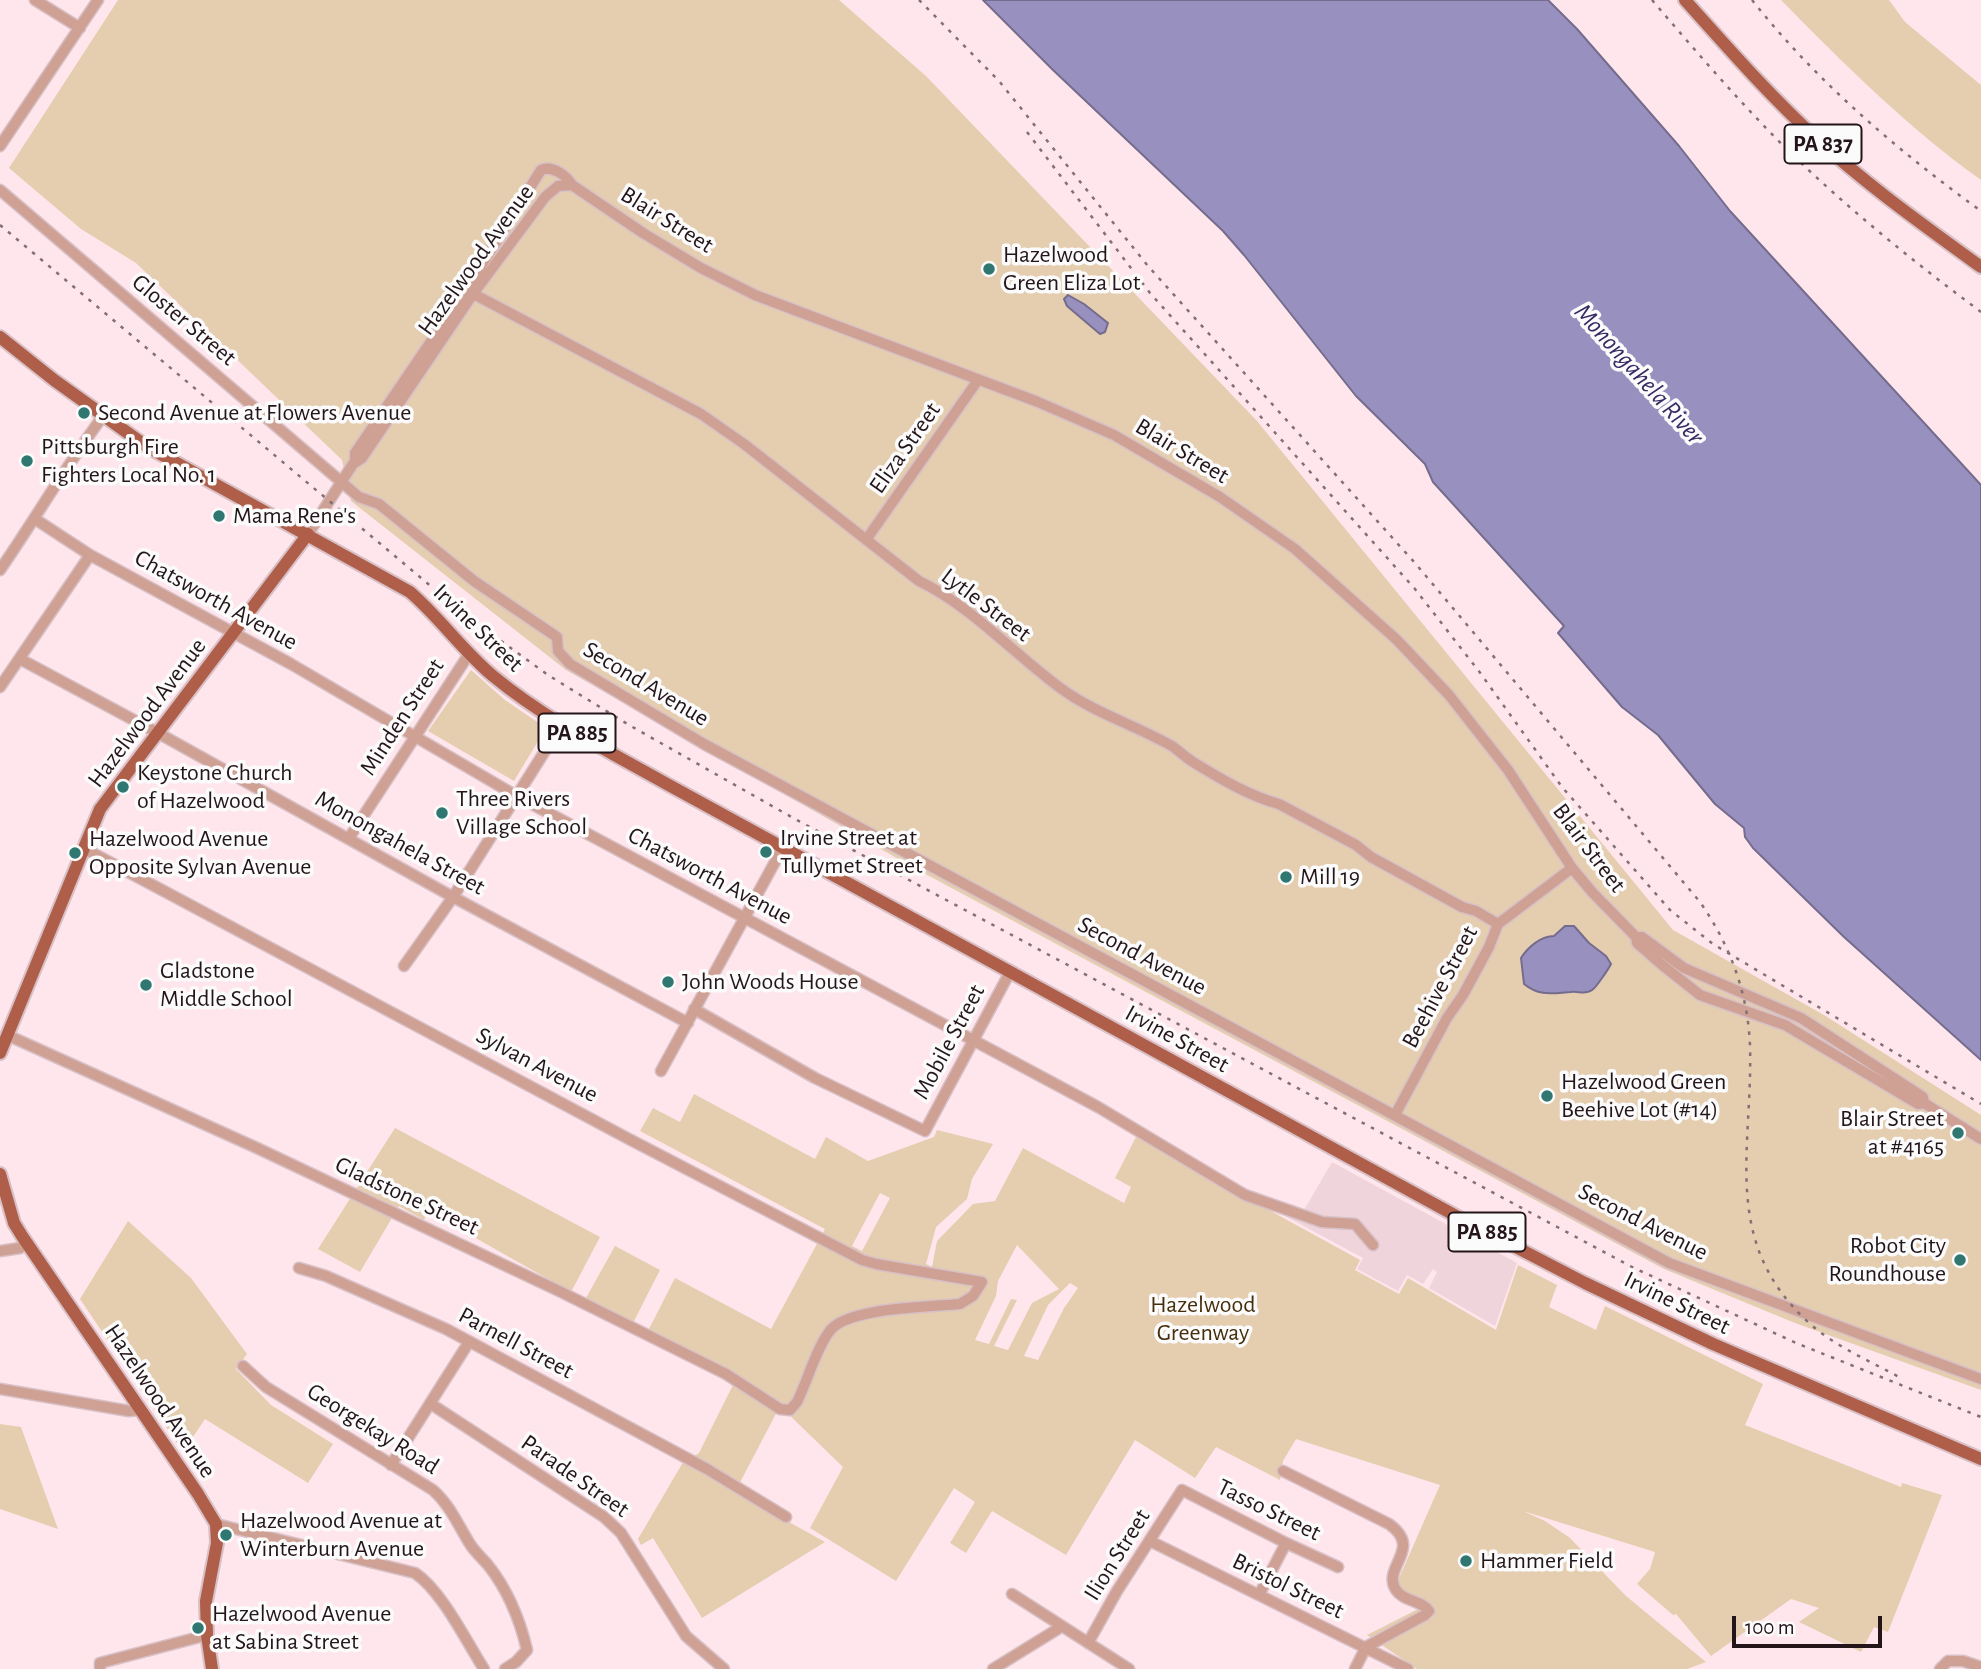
<!DOCTYPE html>
<style>
body{margin:0}
#map{position:relative;width:1981px;height:1669px;overflow:hidden;background:#ffe6ec;font-family:"Alegreya Sans",sans-serif}
canvas{display:block}
.scale{position:absolute;left:1732px;top:1616px;width:150px;height:32px;box-sizing:border-box;border:4px solid #231519;border-top:0;padding-left:9px;font-size:21px;line-height:24px;white-space:nowrap;color:#231519;-webkit-text-stroke:5px #fbfbfb;paint-order:stroke}
</style>
<div id="map">
<canvas width="1981" height="1669"></canvas>
<div class="scale">100 m</div>
</div>
<script>
const context = document.querySelector('canvas').getContext('2d');
context.lineJoin = 'round';
function fill(path, color) { context.fillStyle = color; context.fill(path, 'evenodd'); }
function stroke(path, color, width, dash) { context.strokeStyle = color; context.lineWidth = width; context.lineCap = dash ? 'butt' : 'round'; context.setLineDash(dash || []); context.stroke(path); }
function drawText(font, color, halo, rows, align = 'center') {
  context.font = font + ' "Alegreya Sans",sans-serif'; context.lineWidth = 7; context.setLineDash([]); context.textBaseline = 'middle'; context.strokeStyle = halo; context.fillStyle = color; for (const [text, x, y, turn = 0] of rows) {
    context.save(); context.translate(x, y); context.rotate((+turn || 0) * Math.PI / 180); context.textAlign = isNaN(turn) ? turn : align; if (halo) context.strokeText(text, 0, 0); context.fillText(text, 0, 0); context.restore();
  }
}
fill(new Path2D(`
 M1332,1162L1517,1263L1495,1326L1429,1288L1437,1272L1433,1269L1423,1284L1407,1275L1398,1291L1357,1269L1363,1258L1285,1216L1292,1204L1304,1210Z`), '#f0d4db');
fill(new Path2D(`
 M118,0H839L926,76L1257,421L1673,930L1824,1015L1981,1115V1390L1795,1323L1664,1269L916,869L566,670L351,501L342,460L136,263L81,229L9,168Z
 M1781,0H1889L1905,22L1981,85V180C1908,128 1844,64 1781,0Z
 M471,670L505,700L546,728L514,781L428,731Z
 M694,1094L815,1159L826,1137L868,1161L934,1137L937,1130L993,1144L972,1179L967,1199L936,1227L926,1264L932,1267L937,1241L973,1204L995,1201L1023,1148L1124,1203L1131,1187L1115,1178L1136,1137L1360,1260L1355,1270L1399,1294L1408,1278L1496,1330L1518,1265L1557,1285L1549,1307L1596,1330L1605,1306L1763,1384L1745,1425L1901,1487L1902,1483L1942,1495L1888,1632L1874,1627L1861,1652L1799,1622L1819,1608L1791,1599L1711,1656L1676,1614L1673,1615L1637,1584L1650,1569L1655,1552L1523,1511L1545,1521L1570,1538L1626,1596L1706,1662L1687,1669H1417L1367,1635L1418,1609L1392,1594L1440,1485L1296,1439L1283,1461L1280,1480L1216,1447L1195,1478L1135,1440L1066,1555L992,1511L966,1553L950,1543L975,1502L954,1488L896,1581L810,1528L843,1467L780,1406L735,1492L825,1542L702,1618L653,1538L641,1545L638,1539L682,1464L699,1453L738,1375L648,1331L675,1278L771,1329L825,1229L640,1131L653,1108L680,1122ZM880,1193L890,1198L862,1251L852,1246ZM1017,1245L1059,1289L1032,1303L1008,1350L994,1346L1017,1300L1011,1299L989,1344L975,1340L996,1296L998,1281ZM1070,1283L1078,1288L1064,1308L1038,1360L1024,1356L1048,1305Z
 M395,1128L600,1237L571,1292L428,1211L424,1220L399,1206L360,1272L318,1249Z
 M128,1221L191,1278L247,1354L236,1369L271,1405L333,1444L308,1483L205,1419L183,1452L80,1299Z
 M615,1246L660,1270L633,1323L586,1298Z
 M0,1424L21,1427L58,1529L0,1509Z`), '#e5cdb0');
const water = new Path2D(`
 M983,0H1548L1577,29L1679,146L1730,211L1981,485V1060L1844,937L1753,848L1745,837L1744,828L1715,804L1658,735L1622,707L1558,633L1564,626L1433,482L1425,464L1356,396L1244,255L1223,231L1053,70Z
 M1068,295L1084,304L1108,323L1105,332L1100,334L1067,306L1064,299Z
 M1565,926H1574L1589,943L1606,956L1611,964C1609,968 1596,988 1592,990C1585,995 1579,991 1571,992C1553,993 1540,997 1524,984L1521,958C1528,947 1541,936 1554,936Z`);
fill(water, '#9891bf');
stroke(water, '#756c8d', 2);
const minor = new Path2D(`
 M35,0L80,28
 M0,146L98,0
 M0,190L359,497L379,504L474,581L557,637L558,651L570,664L704,744L1669,1263L1981,1379
 M466,290L701,414L744,444L919,581C971,606 1013,653 1059,687C1092,712 1135,725 1172,746C1179,751 1185,757 1193,762C1219,778 1249,796 1279,804L1356,845L1371,857L1462,907L1476,911L1498,924
 M355,462V453L466,290L541,170C552,165 566,175 572,185L643,233L701,268L755,295L1038,402L1114,435L1220,497L1295,549L1397,640L1449,695L1508,770L1572,868L1592,892L1636,937L1637,943L1661,964L1700,995L1785,1025L1918,1104L1924,1103
 M35,519L90,555L291,664L515,795L1098,1107L1245,1195L1322,1222L1355,1224L1373,1245
 M308,534L353,464L362,458L473,294L545,197L558,186L572,185
 M866,540L978,380
 M0,570C35,519 66,466 103,416
 M20,659L158,733L453,897L688,1023
 M0,687L90,555
 M349,838L469,654
 M1636,937H1642L1684,968L1801,1018L1923,1097L1924,1103L1981,1139
 M404,966L453,897L562,724
 M694,1009L815,1078L925,1131L1010,972
 M7,1035L257,1148L559,1291L726,1374L780,1409L790,1410L797,1402C808,1380 815,1351 829,1332C845,1307 931,1307 960,1304L973,1296L982,1282L876,1264L862,1260L627,1138L85,849
 M661,1071L782,849
 M1395,1115L1447,1018L1463,995L1489,947L1498,924L1572,868
 M0,1251L20,1248L26,1243
 M299,1268L326,1276L446,1329L707,1469L786,1517
 M243,1366L266,1387L433,1490C450,1505 458,1525 470,1544C475,1552 482,1558 488,1565C507,1589 520,1620 527,1650L516,1662L505,1669
 M0,1389L129,1411L140,1410
 M431,1404L604,1517L621,1533L686,1636L724,1669
 M391,1465L469,1342
 M1283,1471L1389,1524C1424,1549 1381,1567 1396,1590C1404,1602 1422,1600 1429,1611L1425,1615L1366,1647
 M216,1524L415,1573C442,1591 466,1641 484,1669
 M1150,1541L1408,1669
 M1012,1594L1129,1669
 M1259,1595L1286,1543
 M1088,1643L1117,1591L1182,1490L1286,1543L1338,1567
 M100,1669V1663L207,1635
 M993,1669L1061,1627
 M1355,1669L1366,1647
 M1940,1669L1948,1661H1963L1981,1667`);
const major = new Path2D(`
 M1685,0C1728,48 1770,96 1817,139C1868,186 1925,226 1981,267
 M0,337L54,380L146,446L410,592C440,618 462,650 493,676C545,719 606,750 665,783L1458,1217L1585,1283L1713,1344L1981,1459
 M0,1053L100,809L308,534
 M0,1174L14,1223L22,1236L198,1494L216,1524L217,1543L206,1601L207,1635L212,1669`);
stroke(minor, '#d7c0c6', 13);
stroke(major, '#d7c0c6', 16);
stroke(minor, '#cfa194', 10);
stroke(major, '#ae5e49', 12);
stroke(new Path2D(`
 M919,0L999,81L1148,266L1415,563L1700,902C1730,945 1748,993 1750,1046C1753,1149 1720,1241 1808,1322C1834,1346 1868,1360 1899,1377
 M1652,0C1699,55 1747,111 1800,162C1857,216 1918,265 1981,312
 M1752,0C1817,82 1897,150 1981,211
 M1027,132L1150,293L1415,589L1481,674L1562,787L1670,910L1713,944L1981,1104
 M0,225L464,614L548,675L629,725L795,819L1632,1267L1796,1343L1981,1417`), '#837075', 2.5, [3.5, 7]);
for (const [x, y, r, color] of [
 [989,269,7,"#2f7770"],
 [84,413,7,"#2f7770"],
 [27,461,7,"#2f7770"],
 [219,516,7,"#2f7770"],
 [123,787,7,"#2f7770"],
 [442,813,7,"#2f7770"],
 [766,852,7,"#2f7770"],
 [75,853,7,"#2f7770"],
 [1286,877,7,"#2f7770"],
 [668,982,7,"#2f7770"],
 [146,985,7,"#2f7770"],
 [1547,1096,7,"#2f7770"],
 [1958,1133,7,"#2f7770"],
 [1960,1260,7,"#2f7770"],
 [226,1535,7,"#2f7770"],
 [1466,1561,7,"#2f7770"],
 [198,1628,7,"#2f7770"]
]) { const dot = new Path2D(); dot.arc(x, y, r, 0, 2 * Math.PI); context.fillStyle = color; context.fill(dot); stroke(dot, '#fbfbfb', 2.5); }
for (const [x, y, w] of [
 [1823,144,77],
 [577,733,77],
 [1487,1232,77]
]) { const box = new Path2D(); box.roundRect(x - w / 2, y - 19.5, w, 39, 5); context.fillStyle = '#fbfbfb'; context.fill(box); stroke(box, '#231519', 2); }
drawText('bold 23px', '#231519', null, [
 ["PA 837",1823,144],
 ["PA 885",577,733],
 ["PA 885",1487,1232]
]);
drawText('24px', '#231519', '#fbfbfb', [
 ["Blair Street",667,220,32],
 ["Hazelwood Avenue",476,260,-54],
 ["Gloster Street",184,320,40],
 ["Eliza Street",905,448,-55],
 ["Blair Street",1182,451,31],
 ["Chatsworth Avenue",216,600,29],
 ["Lytle Street",986,605,37],
 ["Irvine Street",478,628,44],
 ["Second Avenue",646,684,31],
 ["Hazelwood Avenue",147,713,-53],
 ["Minden Street",402,717,-57],
 ["Monongahela Street",400,843,29],
 ["Blair Street",1589,848,53],
 ["Chatsworth Avenue",710,876,28],
 ["Second Avenue",1142,956,28],
 ["Beehive Street",1440,987,-62],
 ["Irvine Street",1177,1039,29],
 ["Mobile Street",949,1042,-62],
 ["Sylvan Avenue",537,1065,28],
 ["Gladstone Street",407,1196,25],
 ["Second Avenue",1643,1222,27],
 ["Irvine Street",1677,1303,26],
 ["Parnell Street",516,1343,28],
 ["Hazelwood Avenue",160,1401,56],
 ["Georgekay Road",373,1429,32],
 ["Parade Street",575,1476,35],
 ["Tasso Street",1269,1510,26],
 ["Ilion Street",1117,1555,-58],
 ["Bristol Street",1288,1586,26]
]);
drawText('24px', '#231519', '#fbfbfb', [
 ["Hazelwood",1003,255],
 ["Green Eliza Lot",1003,283],
 ["Second Avenue at Flowers Avenue",98,413],
 ["Pittsburgh Fire",41,447],
 ["Fighters Local No. 1",41,475],
 ["Mama Rene's",233,516],
 ["Keystone Church",137,773],
 ["of Hazelwood",137,801],
 ["Three Rivers",456,799],
 ["Village School",456,827],
 ["Irvine Street at",780,838],
 ["Tullymet Street",780,866],
 ["Hazelwood Avenue",89,839],
 ["Opposite Sylvan Avenue",89,867],
 ["Mill 19",1300,877],
 ["Gladstone",160,971],
 ["Middle School",160,999],
 ["John Woods House",682,982],
 ["Hazelwood Green",1561,1082],
 ["Beehive Lot (#14)",1561,1110],
 ["Blair Street",1944,1119,"right"],
 ["at #4165",1944,1147,"right"],
 ["Robot City",1946,1246,"right"],
 ["Roundhouse",1946,1274,"right"],
 ["Hazelwood Avenue at",240,1521],
 ["Winterburn Avenue",240,1549],
 ["Hammer Field",1480,1561],
 ["Hazelwood Avenue",212,1614],
 ["at Sabina Street",212,1642]
], 'left');
drawText('24px', '#462e0c', '#fbfbfb', [
 ["Hazelwood",1203,1305],
 ["Greenway",1203,1333]
]);
drawText('italic 26px', '#382a64', '#fbfbfb', [
 ["Monongahela River",1639,374,48]
]);
</script>
